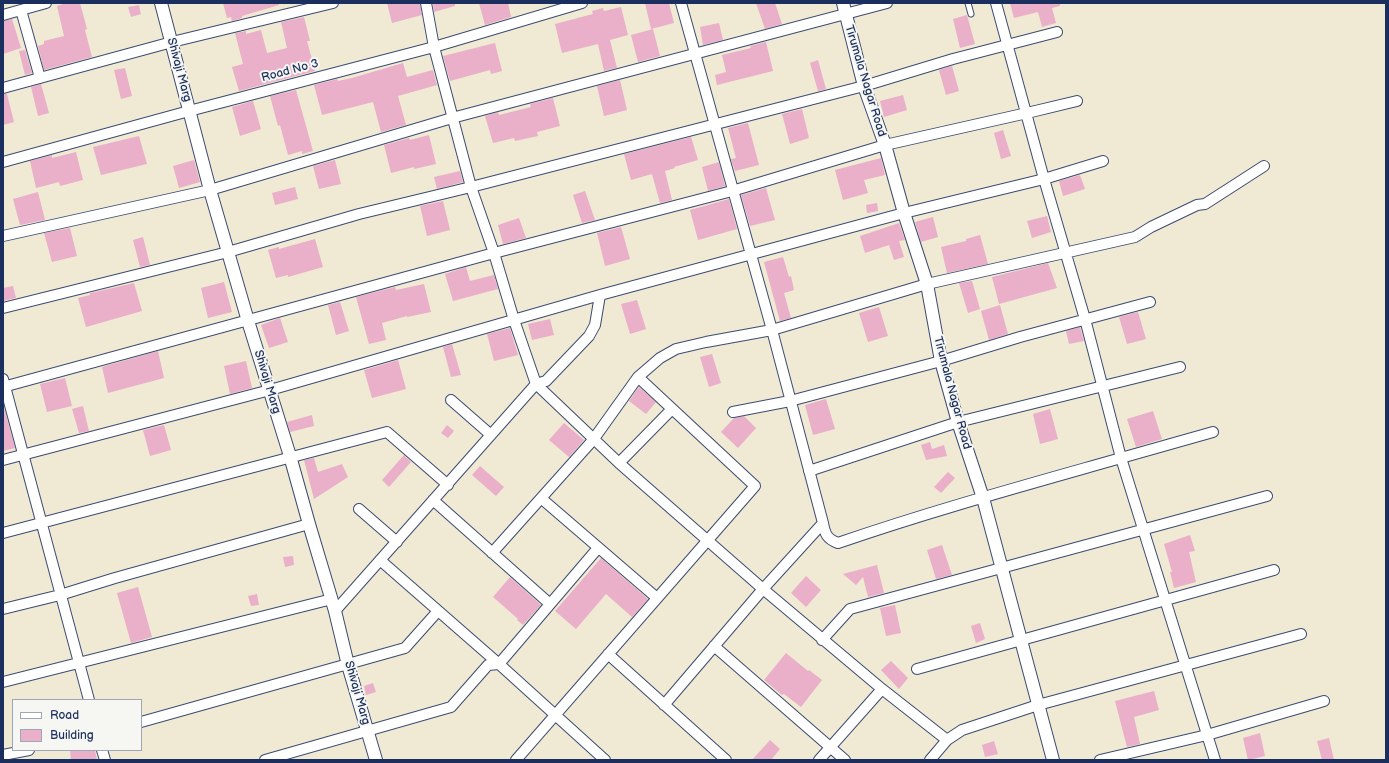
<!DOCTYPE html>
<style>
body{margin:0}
#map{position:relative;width:1389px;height:763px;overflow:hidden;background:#f0e9d3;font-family:"Balsamiq Sans",sans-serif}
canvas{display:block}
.frame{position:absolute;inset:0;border:4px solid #1b2f5e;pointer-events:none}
.legend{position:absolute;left:12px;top:699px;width:130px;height:52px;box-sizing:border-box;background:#f6f6f2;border:1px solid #9ea6b7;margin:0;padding:5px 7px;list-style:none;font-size:12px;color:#1b2f5e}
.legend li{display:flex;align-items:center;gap:8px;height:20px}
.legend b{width:20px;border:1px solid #9ea6b7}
</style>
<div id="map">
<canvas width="1389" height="763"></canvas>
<div class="frame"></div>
<ul class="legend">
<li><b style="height:5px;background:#fff"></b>Road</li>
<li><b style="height:11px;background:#eaafc9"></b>Building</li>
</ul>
</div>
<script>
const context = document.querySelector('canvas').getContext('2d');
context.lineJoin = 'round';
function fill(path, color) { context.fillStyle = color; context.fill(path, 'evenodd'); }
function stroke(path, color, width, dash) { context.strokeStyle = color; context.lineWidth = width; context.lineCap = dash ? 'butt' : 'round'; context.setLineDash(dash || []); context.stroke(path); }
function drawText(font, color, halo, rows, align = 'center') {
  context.font = font + ' "Balsamiq Sans",sans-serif'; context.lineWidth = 4; context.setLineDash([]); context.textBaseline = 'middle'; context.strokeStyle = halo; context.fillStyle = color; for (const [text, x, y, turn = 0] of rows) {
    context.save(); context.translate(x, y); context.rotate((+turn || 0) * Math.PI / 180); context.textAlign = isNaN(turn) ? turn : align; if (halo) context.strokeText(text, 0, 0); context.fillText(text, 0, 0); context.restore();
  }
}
fill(new Path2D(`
 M66,3H80L87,29L85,30L92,57L44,70L38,46L44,44V41L64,36L57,6Z
 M223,3H279V5L242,16V18L232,21L231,17L227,18Z
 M387,3H420L422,15L392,23Z
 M433,3H455V6L434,12Z
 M479,3H508L511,17L485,25Z
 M645,3H669L674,23L651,29Z
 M756,3H775L782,24L765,29Z
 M1010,3H1060V6L1052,8L1056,23L1042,27L1038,12L1014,18Z
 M139,5L141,14L131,17L128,7Z
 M621,7L628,35L610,40L617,68L604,71L598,44L562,53L555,24L593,14L592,11L603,8L604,11Z
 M967,15L975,44L960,48L953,19Z
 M304,17L310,41H307L315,71L239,91L232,67L243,64L235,33L246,31V34L261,30L267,53L287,48L281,22Z
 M12,19L21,48L3,54V21Z
 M719,23L723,40L703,45L700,27Z
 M653,29L660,56L638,62L631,35Z
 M766,42L773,71L717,85L715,75L726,72L722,55L751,48L750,46Z
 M495,43L502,71L491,74L490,70L450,81L443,56Z
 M25,50L32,73L25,75L19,51Z
 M818,60L826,89L818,91L810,63Z
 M403,63L407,77L433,70L437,85L398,96L406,125L381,132L373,102L322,115L314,85L337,79L338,81L352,78Z
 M952,66L959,91L946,95L939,70Z
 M125,68L132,96L121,99L114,70Z
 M620,80L627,110L604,116L597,86Z
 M41,84L49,113L38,116L31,87Z
 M296,90L313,151L302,154V151L288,155L280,125L278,126L270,96Z
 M3,94H7L14,122L3,125Z
 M903,95L907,110L884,117L880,101Z
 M553,98L560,126L537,132L538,136L515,141L514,138L493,143L485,116L498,112L499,115L531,107L530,104Z
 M253,101L261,129L240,136L232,107Z
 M802,109L809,138L790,144L782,114Z
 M748,123L759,165L735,171L731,159L736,158L728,128Z
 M1003,130L1011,156L1001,159L994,133Z
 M429,135L436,164L414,169V167L391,173L384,145L409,138L410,140Z
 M139,136L147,164L101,175L93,147Z
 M691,137L698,160L674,167L675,168L665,171L672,200L660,203L652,174L631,180L624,154Z
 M76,152L83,180L60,186L59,182L36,188L30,161L52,155V158Z
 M881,158L885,175L864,180L868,193L843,200L835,170Z
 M194,160L200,182L179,188L173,166Z
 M335,160L341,184L319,189L313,166Z
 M719,162L725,186L708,191L702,167Z
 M460,171L463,182L437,189L434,177Z
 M1080,175L1085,189L1063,196L1059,181Z
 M295,187L298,199L275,205L272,193Z
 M766,188L775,220L750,226L741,195Z
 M585,191L595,220L582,223L573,195Z
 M38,192L45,220L20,225L13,199Z
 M729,199L737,229L698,240L690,210Z
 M443,201L450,230L427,236L420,206Z
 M877,203L878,211L867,213L866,205Z
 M1047,216L1051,232L1032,238L1027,221Z
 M933,217L938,237L921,242L915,222Z
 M519,218L526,238L503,244L498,225Z
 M899,223L905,240L899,241L904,257L894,260L889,245L865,253L860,236Z
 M621,227L630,259L605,266L597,233Z
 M70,228L77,256L52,262L44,233Z
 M980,235L988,264L947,273L941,247L966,241V239Z
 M143,237L150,265L140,267L133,240Z
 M315,239L323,267L288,277V275L276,278L268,250L279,247V249Z
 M783,257L789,277L791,276L794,290L784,293L791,318L780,321L764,262Z
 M1048,263L1057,288L999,304L992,277Z
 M466,267L470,281L494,275L498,289L453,301L445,274Z
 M972,281L980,309L968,313L959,283Z
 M224,282L232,312L208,318L201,288Z
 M134,283L142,311L86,327L78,298L90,295V293H91Z
 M424,284L431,312L407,317V316L382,323L386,340L369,344L356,297L395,287L396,290Z
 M13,286L16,298L3,301V288Z
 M637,300L646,329L630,334L621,304Z
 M340,302L349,331L336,335L328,305Z
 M1000,305L1008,334L989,340L981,311Z
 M879,307L888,336L868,342L859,313Z
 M1138,312L1146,339L1127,344L1119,317Z
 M280,318L288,342L269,348L261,325Z
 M550,319L554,335L532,340L528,324Z
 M1080,327L1084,341L1069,344L1066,331Z
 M510,328L518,355L494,361L487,334Z
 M452,344L461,375L451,377L443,347Z
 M158,351L164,378L108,393L102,367Z
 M712,354L721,383L709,387L700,357Z
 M398,360L406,389L372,398L364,370Z
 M246,361L252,388L230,394L224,366Z
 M65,378L72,406L47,412L40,384Z
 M639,387L656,402L646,414L629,401Z
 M826,399L835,429L813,435L805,405Z
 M83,406L89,431L79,433L72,409Z
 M3,408H4L15,448L3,451Z
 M1050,409L1058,439L1040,444L1033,414Z
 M1153,411L1162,439L1136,447L1127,419Z
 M312,415L314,426L290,432L287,422Z
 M744,416L756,428L738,448L721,432L734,418Z
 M564,423L584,440L569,457L549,440Z
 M164,425L171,450L150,456L143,430Z
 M447,425L454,431L448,438L441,433Z
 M930,442L932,449L944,445L947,456L926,460L921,445Z
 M404,455L411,462L389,487L382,480Z
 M314,458L318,472L342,464L348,477L314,499L304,460Z
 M480,466L504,487L496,496L472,475Z
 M948,472L955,478L941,493L934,487Z
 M1190,535L1195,551L1189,552L1196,582L1174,588L1170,572H1172L1164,544Z
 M942,545L952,575L936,579L927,550Z
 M293,556L294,565L285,567L283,557Z
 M601,558L648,599L632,617L606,594L576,629L555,611Z
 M877,565L884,593L868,597L863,577L856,585L843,574Z
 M806,576L821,590L806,607L791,593Z
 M510,577L541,605L523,625L517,620L518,619L493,597Z
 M138,587L152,637L131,643L117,593Z
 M257,594L259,605L251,606L248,596Z
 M895,605L901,633L886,636L880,608Z
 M980,623L985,639L976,643L971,626Z
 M786,653L808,671L809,670L822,680L801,707L784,694L782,695L764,680Z
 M891,661L908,678L899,689L881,670Z
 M373,683L376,692L366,695L364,686Z
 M1154,691L1159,710L1134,717L1140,744L1127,747L1115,701Z
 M1260,733L1265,756L1248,760L1243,738Z
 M1329,738L1334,760H1322L1317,741Z
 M770,740L780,749L771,760H752Z
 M994,741L998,754L985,757L982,745Z
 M70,750H95L97,760H71Z`), '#eaafc9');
const service = new Path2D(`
 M968,3L971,14`);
const minor = new Path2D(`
 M426,3L434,47L471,187L494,253L514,320L536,384L619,463L763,589L882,689L947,740
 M681,3L772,330L823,523
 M996,3L1044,179L1085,319L1121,458L1213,432
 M21,10L40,78
 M3,15L46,3
 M3,88L172,42L333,3
 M3,162L189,111L434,47L582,3
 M3,236L210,190L452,118L887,3
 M3,308L228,252L359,214L471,187L864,86L953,59L1057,32
 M638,377L660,358L676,349L706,342L772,330L927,284L1135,237L1151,227L1197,205L1205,204L1264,166
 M3,379L89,700
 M3,387L494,253L732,191L885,145L1027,113L1077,101
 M451,400L491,435
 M733,412L790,401L941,361L1020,337L1150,302
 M3,460L270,390L600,295L904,213L1044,179L1103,161
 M619,463L672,409
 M809,471L958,422L1180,367
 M542,499L657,598
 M433,500L550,604
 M359,509L397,542
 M3,533L387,432L448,485
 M492,553L593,440L638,377L755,486L516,760
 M380,560L499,664L605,760
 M3,609L60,595L115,578L309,524
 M335,611L536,384L546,381L589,336L595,325L600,295
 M822,640L850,609L1267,496
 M714,646L845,760
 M608,654L726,760
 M917,669L1274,570
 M3,682L332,599
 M664,705L763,589L823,523C825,534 827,539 838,543C931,511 1026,485 1121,458L1215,760
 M141,722L405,648L438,611
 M102,750L105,760
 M3,755L29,750
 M265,760L451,707L488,665L499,664L598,548
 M819,760L882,689
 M930,760L947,740L962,730L1038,705L1301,634
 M1100,760L1207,735L1324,701`);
const tertiary = new Path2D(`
 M161,3L210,190L248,321L290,456L309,524L335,611L348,665L376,760
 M843,3L864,86L885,145L904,213L927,284L941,361L958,422L983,498L1053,760`);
stroke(service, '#3b4b70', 7);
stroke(minor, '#3b4b70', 12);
stroke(tertiary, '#3b4b70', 14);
stroke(service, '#fff', 5);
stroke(minor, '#fff', 10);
stroke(tertiary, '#fff', 12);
drawText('12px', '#1b2f5e', '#f6f6f2', [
 ["Shivaji Marg",179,70,75],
 ["Road No 3",290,71,-15],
 ["Tirumala Nagar Road",865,81,73],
 ["Shivaji Marg",267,382,73],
 ["Tirumala Nagar Road",952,393,75],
 ["Shivaji Marg",357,693,74]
]);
</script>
